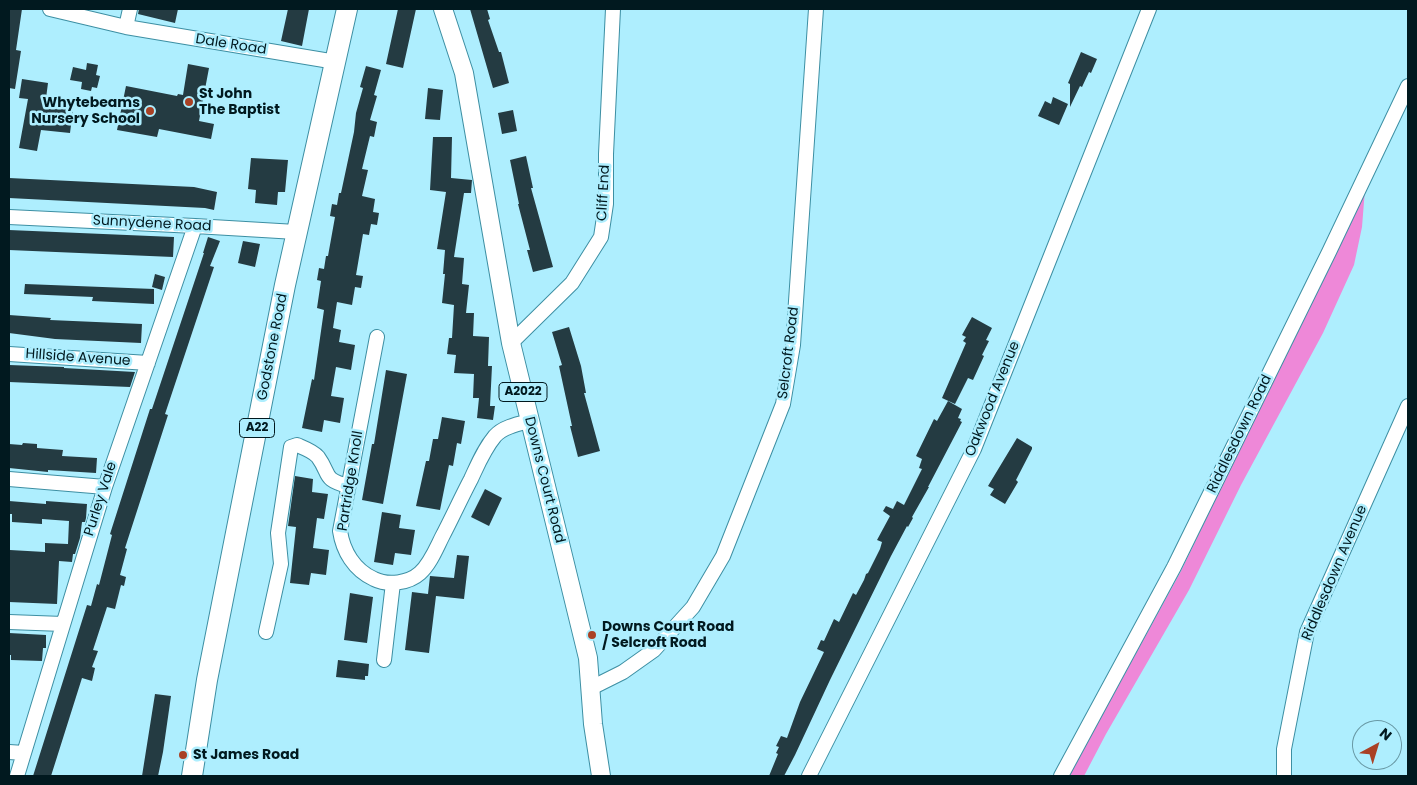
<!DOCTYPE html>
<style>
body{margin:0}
#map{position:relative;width:1417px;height:785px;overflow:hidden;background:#aeeefe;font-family:Poppins,sans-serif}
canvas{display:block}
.frame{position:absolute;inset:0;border:10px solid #01191f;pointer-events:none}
.north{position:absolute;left:1352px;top:720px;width:50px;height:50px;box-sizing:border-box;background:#aeeefe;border:1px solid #6999a5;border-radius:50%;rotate:39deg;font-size:14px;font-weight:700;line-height:20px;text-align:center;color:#01191f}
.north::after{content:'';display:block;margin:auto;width:18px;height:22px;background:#aa4125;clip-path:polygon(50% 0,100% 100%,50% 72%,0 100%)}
</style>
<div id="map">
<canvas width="1417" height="785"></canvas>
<div class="frame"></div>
<div class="north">N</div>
</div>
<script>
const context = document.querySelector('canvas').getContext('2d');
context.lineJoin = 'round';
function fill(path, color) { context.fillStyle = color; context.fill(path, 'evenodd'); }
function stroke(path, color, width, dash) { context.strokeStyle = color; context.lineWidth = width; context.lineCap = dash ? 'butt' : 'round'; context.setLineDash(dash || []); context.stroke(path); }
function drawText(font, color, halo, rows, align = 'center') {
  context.font = font + ' Poppins,sans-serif'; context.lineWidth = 5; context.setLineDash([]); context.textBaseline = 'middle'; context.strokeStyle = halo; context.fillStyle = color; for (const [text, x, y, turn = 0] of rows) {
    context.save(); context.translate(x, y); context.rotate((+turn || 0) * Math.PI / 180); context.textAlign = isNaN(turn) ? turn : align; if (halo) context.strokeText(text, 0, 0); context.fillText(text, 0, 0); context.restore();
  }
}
fill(new Path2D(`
 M1365,189L1362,227L1354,265L1323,333L1241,485L1189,590L1106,734L1084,776H1069L1181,571Z`), '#ee88d8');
fill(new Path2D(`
 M9,9H22L16,50L21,51L15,89L9,88Z
 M139,9H178L175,23L138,14Z
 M288,9H309L302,46L281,41Z
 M398,9H416L403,68L386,64Z
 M470,9H487L490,19L488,20L499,52H501L509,83L493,88Z
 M1081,52L1097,59L1091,73L1089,72L1082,87L1080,86L1070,107V84L1068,83Z
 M87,63L98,65L96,75L100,76L97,88L92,87L91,91L81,89L82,82L70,80L73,67L86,70Z
 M188,64L209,68L199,121L214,124L211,139L159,129L157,137L117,130L126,86L177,96L178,94L183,95Z
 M366,66L381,70L374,95L377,96L370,120L377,122L374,137L370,136L362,169L368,170L362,196L375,199L373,212L379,213L377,225L371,224L369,235L363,234L356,275L363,276L361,288L355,287L352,305L337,302L333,328L341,330L339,342L355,345L351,370L336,367L331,396L344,398L340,423L324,420L322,432L302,428L312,379L314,380L324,310L317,308L321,281L317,280L319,268L324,269L326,256H328L335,217L330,216L332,204L337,205L339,193H341L354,132L356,113L363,88L360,87Z
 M22,79L48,83L45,106L73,109L70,133L41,130L37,151L19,148L28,99L19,98Z
 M428,88L443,90L440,120L425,119Z
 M1053,97L1068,104L1059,125L1038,116L1045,101L1051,104Z
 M513,110L517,131L502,134L498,113Z
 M433,137H452L451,178L472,180L471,193H464L454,257L464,258L462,284L469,285L466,313H474L473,336L489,337L488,366H492L490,406H495L493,420L477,418L479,398H473L474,374L454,373L456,355L447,354L449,338H452L454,305L442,303L445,274H443L445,250L437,249L446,192L430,190Z
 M526,156L533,188H531L553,267L533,272L527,250H530L518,204H519L510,160Z
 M251,158L288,160L285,192H278L277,205L255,203L256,190L248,189Z
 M9,178L194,187L217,192L214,210L205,208L9,198Z
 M9,230L174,237L173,257L9,250Z
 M208,237L220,241L210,266L214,267L165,414L168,415L125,548L127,549L120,575L126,577L124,586L121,585L115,609L107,607L93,650L98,651L92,667L95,668L92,681L82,678L51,776H33L87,605L91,606L97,584L99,585L112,535L110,534L150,409H152L204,253H203Z
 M243,241L260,244L255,267L238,263Z
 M155,274L165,277L162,290L152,287Z
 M25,284L154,289V304L92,301L93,297L24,294Z
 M9,315L51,318L50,320L142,324L141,343L55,339L9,333Z
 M972,317L992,328L986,340L989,341L982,355L984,356L973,380L968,378L955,404L942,398L966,343L963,341L966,337L962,335Z
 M569,327L581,366L586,393H584L600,451L578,457L570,426H572L559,366L562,365L552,332Z
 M9,365L64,367V368L135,372L130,387L9,382Z
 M386,370L407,374L383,504L362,500L372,444H374Z
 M948,401L962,409L958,418L961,419L960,421L962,422L928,487H929L912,517L913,518L908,527L907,526L891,556L830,680L795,755L784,776H769L778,754L776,753L779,747L776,746L781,736L787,738L800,702L824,652L817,649L821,640L824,641L834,619L839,622L853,593L856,595L864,580L866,574L868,573L880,549L882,542L877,540L890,516L883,511L886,506L893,509L897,501L904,505L922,469L919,468L922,459L916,456L934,419L937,421Z
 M442,417L465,421L461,444L457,443L453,466L449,465L440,510L416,506L426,461H429L433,439H438Z
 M1017,438L1032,447V449L1016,480L1018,482L1005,504L990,495L994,489L988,486Z
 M23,443L37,444V448L63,450L62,456L97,458L96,473L48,470V472L9,468V444L22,445Z
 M295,476L313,479L312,492L328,494L324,519L317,518L313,548L329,550L326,575L311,573L309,585L290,583L296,527L288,526Z
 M485,489L502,498L489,526L471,517Z
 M9,501L46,504V501L87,504L86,518L85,522H82L80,538L75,554H73L72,562L59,561L57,604L9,602L10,550L45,552V543L68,544L69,521L42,519V524L12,522V514H9Z
 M382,512L401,515L399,528L415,530L411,555L395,553L393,565L374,562Z
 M457,555L469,556L464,599L436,596L429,653L405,650L412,592L428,594L430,576L454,578Z
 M350,593L373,597L367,643L344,640Z
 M9,633L46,635V648H43L42,661L11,660V655H9Z
 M338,660L369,664L368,676H365V680L336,677Z
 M155,694L171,696L163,752L158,776H142Z`), '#243b42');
const minor = new Path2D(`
 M50,9L126,27L336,62
 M126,27L130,9
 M9,217L195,226L296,232
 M377,337L340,531C343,551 354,570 374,579C388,586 409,583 420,573C430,564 436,549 442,537C452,518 461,498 471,479C478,464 484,449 495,436C503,427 518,424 530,421
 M511,343L572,283L601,237L606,204V154L613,9
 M9,354L148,363
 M9,479L105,487
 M9,622L63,624
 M266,632L281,564L278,533L291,447L297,445C304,448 313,451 318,457C331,475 322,479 348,486
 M384,660L393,583
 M591,688L623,672L654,650L693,607L723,556L783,404L793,345L816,9
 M9,752L24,753
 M17,776L105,487L195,226
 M809,776L974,449L1149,9
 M1061,776L1174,567L1329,252L1408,86
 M1284,776V749L1307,632L1408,406`);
const major = new Path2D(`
 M443,9L464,73L511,343L588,658L593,724L601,776`);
const highway = new Path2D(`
 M192,776L207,680L285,285L347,9`);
stroke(minor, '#3d8fa3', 16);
stroke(major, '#3d8fa3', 20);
stroke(highway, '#3d8fa3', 22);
stroke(minor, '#fff', 14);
stroke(major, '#fff', 18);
stroke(highway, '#fff', 20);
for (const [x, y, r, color] of [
 [189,102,5,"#aa4125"],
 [150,111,5,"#aa4125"],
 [592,635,5,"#aa4125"],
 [183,755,5,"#aa4125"]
]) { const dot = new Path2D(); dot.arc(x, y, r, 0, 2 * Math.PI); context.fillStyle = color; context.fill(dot); stroke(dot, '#aeeefe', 2); }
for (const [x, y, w] of [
 [523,392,48],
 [257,428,35]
]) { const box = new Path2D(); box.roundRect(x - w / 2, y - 9.5, w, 19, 4); context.fillStyle = '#aeeefe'; context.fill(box); stroke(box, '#01191f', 1); }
drawText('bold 12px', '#01191f', null, [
 ["A2022",523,392],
 ["A22",257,428]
]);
drawText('14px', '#01191f', '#aeeefe', [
 ["Dale Road",231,45,9],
 ["Cliff End",604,193,-87],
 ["Sunnydene Road",152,224,3],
 ["Godstone Road",273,347,-79],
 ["Selcroft Road",789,353,-83],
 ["Hillside Avenue",78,358,4],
 ["Oakwood Avenue",993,399,-68],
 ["Riddlesdown Road",1240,434,-64],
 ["Downs Court Road",544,480,76],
 ["Partridge Knoll",351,481,-81],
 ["Purley Vale",101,499,-72],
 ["Riddlesdown Avenue",1335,573,-67]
]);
drawText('bold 14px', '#01191f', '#aeeefe', [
 ["St John",199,94],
 ["The Baptist",199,110],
 ["Whytebeams",140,103,"right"],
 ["Nursery School",140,119,"right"],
 ["Downs Court Road",602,627],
 ["/ Selcroft Road",602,643],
 ["St James Road",193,755]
], 'left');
</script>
